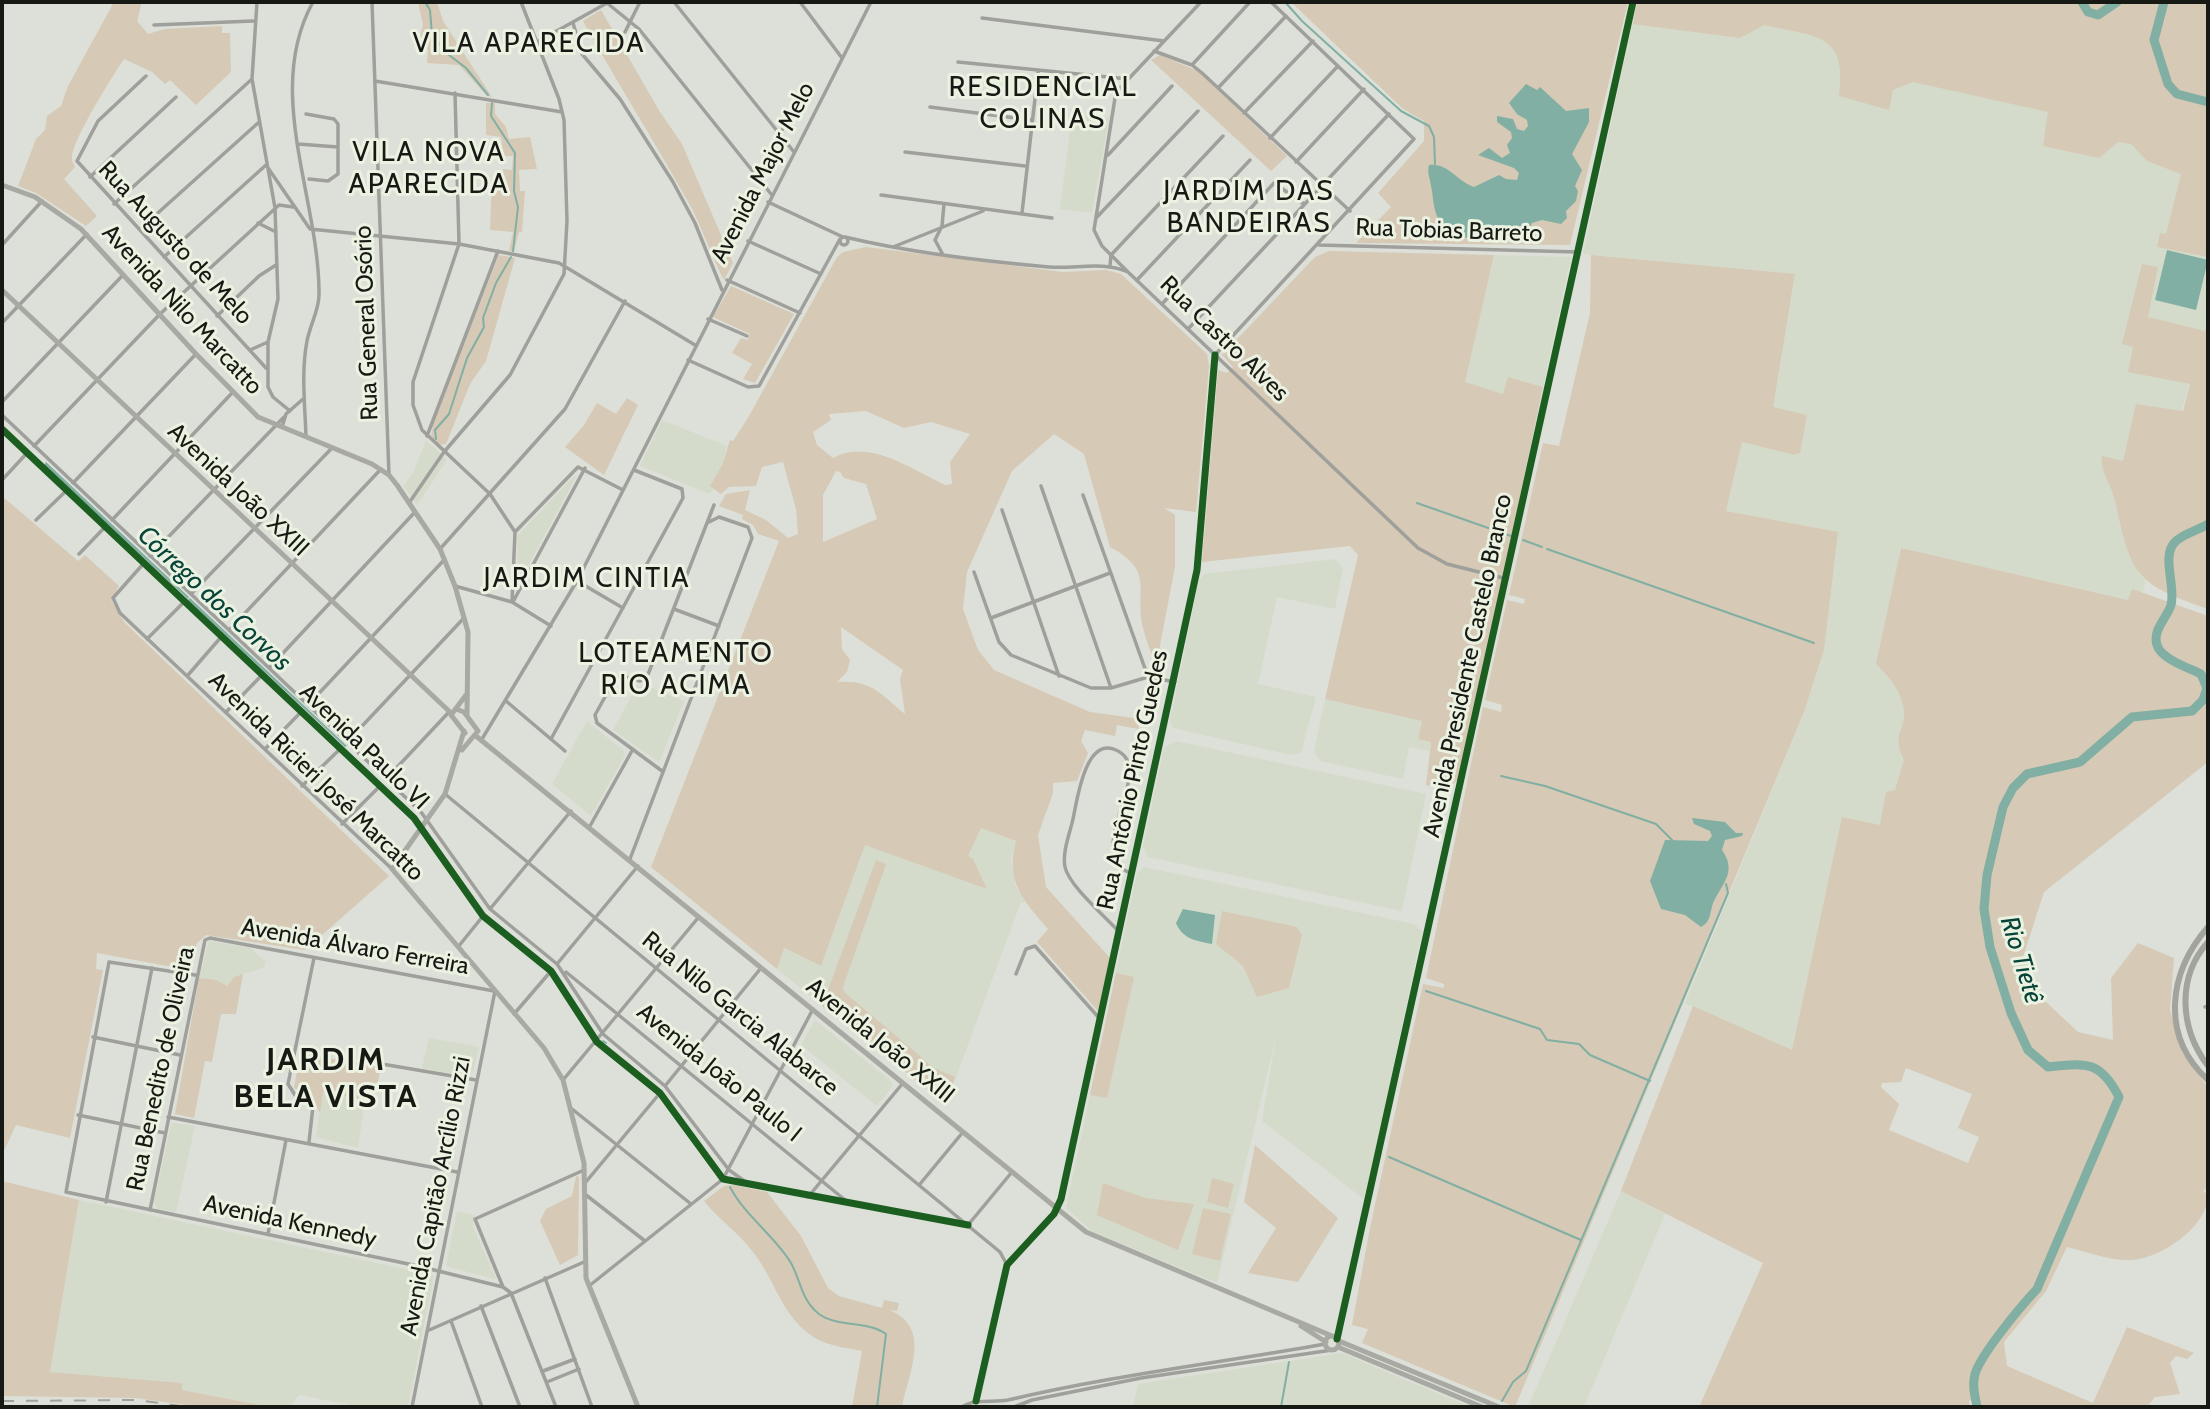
<!DOCTYPE html>
<meta charset="utf-8">
<style>
body{margin:0}
#map{position:relative;width:2210px;height:1409px;overflow:hidden;background:#dde0d8;font-family:Cabin,sans-serif}
canvas{display:block}
.frame{position:absolute;inset:0;border:4px solid #171914;pointer-events:none}
</style>
<div id="map">
<canvas width="2210" height="1409"></canvas>
<div class="frame"></div>
</div>
<script>
const context = document.querySelector('canvas').getContext('2d');
context.lineJoin = 'round';
function fill(path, color) { context.fillStyle = color; context.fill(path, 'evenodd'); }
function stroke(path, color, width, dash) { context.strokeStyle = color; context.lineWidth = width; context.lineCap = dash ? 'butt' : 'round'; context.setLineDash(dash || []); context.stroke(path); }
function drawText(font, color, halo, rows, align = 'center') {
  context.font = font + ' Cabin,sans-serif'; context.lineWidth = 6; context.setLineDash([]); context.textBaseline = 'middle'; context.strokeStyle = halo; context.fillStyle = color; for (const [text, x, y, turn = 0] of rows) {
    context.save(); context.translate(x, y); context.rotate((+turn || 0) * Math.PI / 180); context.textAlign = isNaN(turn) ? turn : align; if (halo) context.strokeText(text, 0, 0); context.fillText(text, 0, 0); context.restore();
  }
}
fill(new Path2D(`
 M1637,2H2061L2181,174L2166,235L2157,247L2208,257V317L2137,571L2146,582L2142,593L2132,590L2129,600L1900,548L1896,574L1961,693L1968,784L1828,883L1792,1051L1685,1003L1804,712L1824,650L1837,532L1726,511L1742,442L1794,455L1772,407L1795,275L1583,254Z
 M1072,115L1109,118L1092,213L1060,209Z
 M1494,255L1571,257L1543,387L1508,377L1503,394L1464,382Z
 M662,420L727,446L723,463L710,486L714,488L710,494L640,466Z
 M426,440L447,460L417,505L403,486L413,473Z
 M575,475L576,477L518,585L517,536Z
 M1336,559L1343,569L1335,609L1277,597L1258,684L1316,697L1301,753L1291,755L1173,728L1170,721L1199,580L1204,574Z
 M637,686L650,687L684,701L659,762L613,730Z
 M1325,699L1423,721L1431,742L1429,751L1409,747L1403,779L1320,761L1314,752Z
 M587,721L624,751L625,755L591,816L552,784Z
 M1176,741L1426,794L1402,911L1148,857L1143,846L1164,748Z
 M981,828L1016,841L1011,859L1015,885L1025,902H1021L946,1104L777,969L783,948L821,966L862,854L822,837L968,856Z
 M1144,867L1414,924L1422,931L1365,1200L1262,1121L1276,1037L1217,1283L1093,1232L1066,1208L1137,873Z
 M209,941L250,948L266,962L263,968L234,977L227,986L216,980L199,978Z
 M815,1020L892,1082V1087L877,1106L801,1045Z
 M429,1038L479,1047L473,1072L465,1076L422,1068Z
 M323,1092L365,1100L358,1148L316,1137Z
 M174,1123L195,1126L176,1212L158,1209L154,1202L171,1124Z
 M1621,1191L1665,1214L1584,1407H1528Z
 M79,1200L434,1275L408,1407H361L299,1395L289,1407H270L182,1390V1383L50,1372Z
 M457,1211L474,1215L473,1227L496,1278L494,1279L446,1266Z
 M1342,1353L1470,1407H1133L1138,1384Z`), '#d5dbca');
fill(new Path2D(`
 M114,2H142L137,21L148,34L165,29L222,26V33H230L231,72L196,105L170,80L165,84L152,72L124,59C113,75 73,139 72,157C71,161 74,164 75,167L64,179L97,216L86,226L36,193L18,186L36,139L45,130L47,116L61,106L68,86Z
 M418,2H437L443,21L492,97L487,96L459,65L427,63L428,50L420,38L423,24Z
 M1291,2H1628L1570,245L1356,243L1391,207L1378,193L1424,141V121L1403,109Z
 M1637,2H2208V257L2157,247L2160,233L2166,234L2181,174L2147,161L2131,144L2118,142L2099,158L2043,146L2048,112L1913,82L1893,90L1889,110L1839,96C1848,32 1815,37 1764,25L1740,38L1633,24Z
 M601,10L660,112L682,144L733,263L724,280C712,257 703,230 691,207C656,144 618,84 583,21Z
 M1160,55L1198,71L1287,156L1271,171L1151,60Z
 M486,103H495V114L506,127L509,139L530,137L537,169L519,170L520,191H525L522,232H519L514,252L509,251L513,232L490,230L492,181H502L503,169L512,170L513,156H503L501,137L486,135Z
 M866,247L1063,272L1106,270L1121,274L1207,354L1209,366L1196,512L1164,508L1175,515V567L1156,666C1152,654 1146,641 1143,628C1134,589 1156,572 1110,547L1084,454L1054,434L1012,471L967,572L963,609L978,650L994,670L1090,712L1141,719L1138,729L1117,725L1115,736L1085,730L1081,741L1088,753L1077,781L1053,783V793L1038,835L1046,887L1110,958L1098,1011L1037,942L1048,929C1023,900 1005,882 1016,841L981,828L968,856L973,859L987,889L865,845L821,966L784,948L777,969L651,867L779,541L758,534L753,525L742,519L743,515L719,506L726,494L750,490L745,510L766,520L788,538L798,534L796,509L783,462L762,467L756,486L729,487L721,494L710,486L723,463L730,440L733,441L749,416L837,257L843,252ZM866,411L904,428L931,422L970,434L950,462L952,484L945,485C911,469 869,438 833,458L817,445L813,432L831,420L829,414ZM836,471L840,472L844,478L866,484L877,519L823,542V495ZM841,627L903,670L900,679L905,714C880,694 873,680 837,682L847,672L850,660L842,649Z
 M1329,251L1494,255L1465,382L1503,394L1508,377L1543,387L1461,776L1448,789L1426,785L1431,742L1418,739L1422,721L1325,699L1358,555L1350,546L1202,562L1218,370L1227,373L1233,367L1222,355L1315,257Z
 M499,255L515,258L486,361L470,384L446,444L439,445L431,436L433,424Z
 M1591,255L1795,274L1773,407L1807,415L1800,453L1794,455L1742,442L1726,511L1838,532L1824,650L1804,712L1515,1407L1362,1343L1368,1329L1352,1325L1370,1228L1423,984L1444,988V984L1426,978L1483,707L1501,712L1502,705L1485,700L1507,600L1524,604L1525,599L1509,595L1543,443L1559,446L1590,313Z
 M2142,264L2158,267L2148,317L2205,331L2208,317V609C2131,582 2132,575 2114,497C2111,485 2099,468 2102,456L2123,461L2136,404L2183,411L2190,384L2128,372L2133,347L2122,344Z
 M731,286L794,314L755,383L743,379L752,364L732,353L741,338L748,340L750,334L713,317Z
 M627,398L638,405L604,475L565,447L584,425L597,403L616,414Z
 M2,496L78,561L85,555L119,586L111,600L124,622L389,876L305,950L206,935L197,943L189,970L97,953L96,969L103,970L70,1138L16,1125L2,1155Z
 M1901,548L2128,600L2132,589L2208,616V762L2044,892L2023,957L2044,1000L2078,1032L2113,1040L2111,978L2138,943L2174,958L2170,1009L2176,1033L2183,1054L2208,1087V1187L2203,1191L2208,1195C2208,1227 2160,1259 2131,1260C2111,1261 2087,1252 2067,1247L2046,1291L2004,1342L2007,1366L2093,1403L2127,1327L2194,1353L2187,1359L2176,1356L2170,1363L2180,1394L2155,1397L2147,1407H1981L1979,1395L1969,1401L1970,1407H1699L1763,1263L1621,1191L1693,1006L1792,1050L1842,817L1880,825L1886,792L1895,790L1904,760C1891,732 1905,734 1904,711C1903,693 1888,675 1876,664ZM1906,1068L1972,1094L1958,1128L1979,1137L1968,1163L1889,1130L1899,1104L1881,1087L1882,1083L1901,1082Z
 M876,860L886,864L843,987L844,992L934,1068L955,1077L946,1104L822,1006Z
 M1222,911L1297,927L1302,935L1289,988L1257,997L1243,966L1216,944Z
 M1116,973L1134,977L1107,1098L1090,1095Z
 M243,974L236,1014H221L212,1062L205,1061L194,1118L175,1114L199,978L216,980L227,986L234,977Z
 M300,1053L381,1067L375,1095L368,1094L367,1100L323,1092L320,1113L312,1098L294,1088Z
 M1255,1145L1338,1218L1298,1282L1248,1273L1276,1228L1244,1202Z
 M576,1176L579,1177L578,1255L560,1265L540,1221L546,1209L572,1196Z
 M1212,1178L1234,1184L1228,1208L1207,1202Z
 M2,1181L79,1200L50,1372L182,1383V1390L270,1407H201L135,1398L2,1396Z
 M1103,1183L1145,1198L1194,1204L1178,1250L1097,1215Z
 M734,1185L767,1192L801,1236L828,1288L839,1296L882,1308L884,1300L899,1303L897,1311L889,1310C933,1327 908,1375 902,1407H852L862,1351C848,1348 828,1346 815,1338C783,1318 777,1285 756,1256C741,1234 720,1221 704,1201L724,1186Z
 M1203,1208L1231,1214L1220,1261L1192,1254Z`), '#d6c9b5');
fill(new Path2D(`
 M1526,84L1537,90L1540,87L1566,111L1589,108V122L1572,154L1582,170L1575,186L1578,191L1576,201L1566,211L1567,218L1561,224L1542,220L1532,223C1520,248 1461,244 1443,226C1433,215 1434,200 1431,186C1430,177 1427,174 1429,165C1449,163 1456,181 1474,187L1499,175L1506,179L1517,180L1519,173L1514,168L1478,155L1489,148L1502,158L1510,153L1507,145L1512,138L1511,132L1497,122V116L1513,119L1517,129L1524,131L1528,126L1527,120L1517,114L1509,103Z
 M2167,250L2208,260L2196,310L2155,300Z
 M46,462L189,597L188,599L44,465Z
 M190,598L347,746L345,747L188,600Z
 M1692,818L1725,822L1736,833H1743L1742,836L1725,840L1722,850C1736,870 1725,881 1715,899C1709,909 1713,921 1701,927L1685,915L1661,909L1650,881L1665,840L1708,841L1712,836L1710,831L1694,824Z
 M1183,909L1215,915L1212,944C1197,941 1182,939 1176,923Z`), '#81afa3');
stroke(new Path2D(`
 M425,2L430,10L432,35L449,55L466,68L488,95
 M1285,2L1302,21L1401,111L1429,126L1434,137L1435,164
 M492,103L491,116L515,153L514,191L518,207L513,251
 M436,439L435,430L449,414L467,358L484,327L483,318L496,283L511,257
 M1417,503L1511,536
 M1523,540L1542,547
 M1547,549L1814,643
 M1501,776L1545,786L1656,824L1673,841
 M1426,991L1540,1029L1547,1040L1579,1044L1590,1055L1650,1081
 M603,1041L606,1043
 M1389,1157L1581,1240
 M730,1187C745,1216 774,1235 791,1263C801,1281 801,1300 819,1314C838,1328 867,1320 886,1334L877,1407
 M1502,1401L1513,1382L1526,1371L1728,893L1726,884
 M1281,1407L1289,1362`), '#81afa3', 2);
stroke(new Path2D(`
 M2082,2L2088,12L2098,15L2117,2
 M2164,2L2154,40L2168,84L2177,94L2208,102
 M1977,1407C1975,1396 1972,1386 1975,1374C1981,1354 2021,1306 2037,1289L2119,1097C2100,1060 2086,1063 2048,1067L2028,1050L2011,1013L1990,947L1984,909L1987,875L2003,807L2013,788L2027,774L2080,762L2132,717L2192,711L2203,700L2207,688L2201,674C2189,668 2161,659 2157,645C2152,630 2167,618 2171,605C2176,586 2161,556 2175,542C2182,534 2199,530 2208,524`), '#81afa3', 9);
stroke(new Path2D(`
 M257,2L252,79L275,208L278,299L268,342V387L273,397L290,411
 M372,2L389,475
 M674,2L794,152
 M800,2L842,58
 M982,18L1164,41
 M573,23L582,54L620,99L673,182L695,223L722,290
 M154,25L253,21
 M625,32L640,2
 M537,42L607,3L639,29L771,194
 M1154,51L1192,65L1202,73L1350,211
 M958,62L1128,79
 M1192,65L1250,2
 M146,76L98,121L77,161L266,368
 M375,81L562,112
 M1218,88L1286,16
 M455,93L459,244L413,382V405L422,430L490,494L515,532L512,602
 M930,107L1031,120
 M1244,113L1313,41
 M306,114L334,119L338,124V174L328,181L309,179
 M780,134L796,105
 M1270,138L1338,66
 M298,144L338,147
 M905,152L1025,166
 M1108,155L1172,86
 M1296,162L1364,89
 M90,177L176,97
 M881,195L1052,218
 M768,202L843,237
 M114,204L252,79
 M1022,213L1038,72
 M1096,218L1198,111
 M258,223L276,232
 M140,229L258,123
 M845,237C911,253 981,261 1049,267C1076,269 1103,261 1128,272L1418,548L1447,564L1507,579
 M840 241a4 4 0 1 1 8 0a4 4 0 1 1-8 0Z
 M748,241L821,274
 M2,245L42,201
 M1319,245L1578,252
 M893,247L983,211
 M942,253L935,240L942,226L944,204
 M164,257L266,165L310,229L459,244L559,263L695,345
 M1110,266L1111,255L1223,136
 M1127,271L1102,246L1094,230L1115,98L1120,88L1201,2
 M727,280L800,313
 M1137,280L1250,160
 M1162,304L1274,183L1304,204
 M217,316L259,276L276,265
 M708,319L747,336
 M2,323L87,234
 M1188,329L1389,114
 M250,350L268,342
 M1215,355L1414,139L1271,2
 M688,360L748,387L759,386L840,239
 M2,402L123,275
 M2,415L421,812L490,909L557,964L603,1034L665,1086L729,1170L750,1185
 M282,427L286,414L303,399
 M2,429L414,818L483,916L551,971L597,1042L660,1093L723,1179L968,1225
 M427,436L498,251
 M306,437C305,405 301,372 307,341C310,325 319,310 319,295C320,200 263,92 313,2
 M34,446L160,314L279,205L293,207
 M2,480L27,453
 M73,483L196,354
 M1041,486L1111,688
 M1083,495L1148,677
 M409,503L444,452L510,375L564,274L567,221L564,120L559,99L521,2
 M1002,510L1059,676
 M36,520L67,490
 M112,520L232,393
 M515,532L578,467L623,490
 M440,549L565,409L625,301
 M79,554L106,526
 M150,556L284,417
 M144,563L113,598L120,613L392,869
 M974,572L999,642L1011,655L1091,688H1111L1148,677L1175,682
 M577,581L623,608
 M455,586L512,602L551,626
 M191,594L332,448
 M514,600L585,468
 M674,609L719,626
 M991,618L1110,573
 M229,630L381,469
 M147,639L185,601
 M269,668L415,512
 M188,675L222,636
 M506,701L565,751
 M308,705L445,559
 M226,712L262,675
 M482,739L577,581L871,2
 M551,739L683,498L682,489L634,470
 M347,742L463,619
 M265,749L301,712
 M662,771L597,723L595,715L616,677L622,676L640,681L647,677L714,505
 M386,779L449,712
 M302,786L341,748
 M445,794L1000,1252L1007,1265
 M342,824L380,786
 M590,826L633,749
 M630,859L752,538L748,527L719,517L709,522
 M490,909L571,811
 M1120,933C1106,917 1069,886 1065,867C1062,852 1070,833 1073,819C1077,801 1085,736 1116,750C1160,769 1078,853 1132,874
 M458,947L483,916
 M557,964L638,866
 M566,972L850,1204
 M1016,974L1026,949L1035,946L1100,1019
 M195,975L109,962L66,1192L418,1266L503,1287L511,1293L556,1407
 M2205,1007L2208,1006
 M514,1014L551,971
 M93,1037L180,1055
 M382,1064L476,1080
 M563,1080L698,918
 M665,1086L761,968
 M572,1109L691,1204
 M78,1115L165,1133
 M168,1117L457,1172
 M309,1142L313,1106L295,1095L288,1084L314,958
 M585,1183L660,1093
 M920,1184L963,1132
 M586,1195L645,1241
 M808,1197L903,1083
 M106,1202L152,968
 M150,1210L205,940L210,938L494,991
 M968,1225L1012,1172
 M268,1234L286,1140
 M545,1278L592,1407
 M589,1286L723,1179L813,1009
 M503,1287L475,1219L584,1170
 M481,1306L520,1407
 M451,1321L482,1407
 M427,1331L584,1262
 M543,1371L575,1359
 M547,1382L579,1369
 M976,1401L1007,1265L1054,1214L1061,1199L1197,570L1215,355
 M412,1407L495,991
 M962,1407C975,1398 993,1403 1008,1400C1113,1375 1220,1363 1325,1344
 M1014,1407L1032,1400L1141,1378L1332,1350`), '#9f9f9c', 3.5);
stroke(new Path2D(`
 M2,185L35,197L81,229L196,354L258,417L372,464L389,475L397,485L440,549L455,586L468,632L467,716
 M2,290L451,713
 M456,709L464,712L478,731L462,750
 M464,731L445,794L392,869L544,1048L563,1080L584,1163L586,1278L638,1407
 M465,733L451,715L466,695
 M476,736L1086,1232L1332,1336
 M1301,1326L1326,1342
 M1325 1343a7 7 0 1 1 14 0a7 7 0 1 1-14 0Z
 M1337,1339L1633,2
 M1339,1341L1499,1407
 M1338,1347L1482,1407`), '#a7a9a2', 5);
stroke(new Path2D(`
 M2208,927C2168,973 2160,1036 2208,1080
 M2208,942C2176,978 2180,1029 2208,1066`), '#a1a39c', 6);
stroke(new Path2D(`
 M2,1401L137,1400L188,1407`), '#a1a29d', 2, [12, 12]);
stroke(new Path2D(`
 M2,429L414,818L483,916L551,971L597,1042L660,1093L723,1179L968,1225
 M1337,1339L1633,2
 M976,1401L1007,1265L1054,1214L1061,1199L1197,570L1215,355`), '#1b5e20', 7);
drawText('24px', '#171914', '#ebf2e1', [
 ["Avenida Major Melo",763,173,-63],
 ["Rua Tobias Barreto",1449,231,2],
 ["Rua Augusto de Melo",175,243,47],
 ["Avenida Nilo Marcatto",182,310,47],
 ["Rua General Osório",367,323,-92],
 ["Rua Castro Alves",1224,339,44],
 ["Avenida João XXIII",238,490,43],
 ["Avenida Presidente Castelo Branco",1468,666,-78],
 ["Avenida Paulo VI",364,747,44],
 ["Avenida Ricieri José Marcatto",316,777,44],
 ["Rua Antônio Pinto Guedes",1133,780,-78],
 ["Avenida Álvaro Ferreira",355,947,10],
 ["Rua Nilo Garcia Alabarce",740,1014,39],
 ["Avenida João XXIII",880,1041,39],
 ["Rua Benedito de Oliveira",161,1069,-78],
 ["Avenida João Paulo I",719,1073,39],
 ["Avenida Capitão Arcílio Rizzi",436,1196,-79],
 ["Avenida Kennedy",290,1222,12]
]);
drawText('italic 26px', '#074338', '#ebf2e1', [
 ["Córrego dos Corvos",214,599,43],
 ["Rio Tietê",2021,960,73]
]);
context.letterSpacing = '2px';
drawText('28px', '#171914', '#ebf2e1', [
 ["VILA APARECIDA",529,44],
 ["RESIDENCIAL",1043,88],
 ["COLINAS",1043,120],
 ["VILA NOVA",429,153],
 ["APARECIDA",429,185],
 ["JARDIM DAS",1249,192],
 ["BANDEIRAS",1249,224],
 ["JARDIM CINTIA",587,579],
 ["LOTEAMENTO",676,654],
 ["RIO ACIMA",676,686]
]);
context.letterSpacing = '0px';
context.letterSpacing = '2px';
drawText('bold 32px', '#171914', '#ebf2e1', [
 ["JARDIM",326,1061],
 ["BELA VISTA",326,1098]
]);
context.letterSpacing = '0px';
</script>
